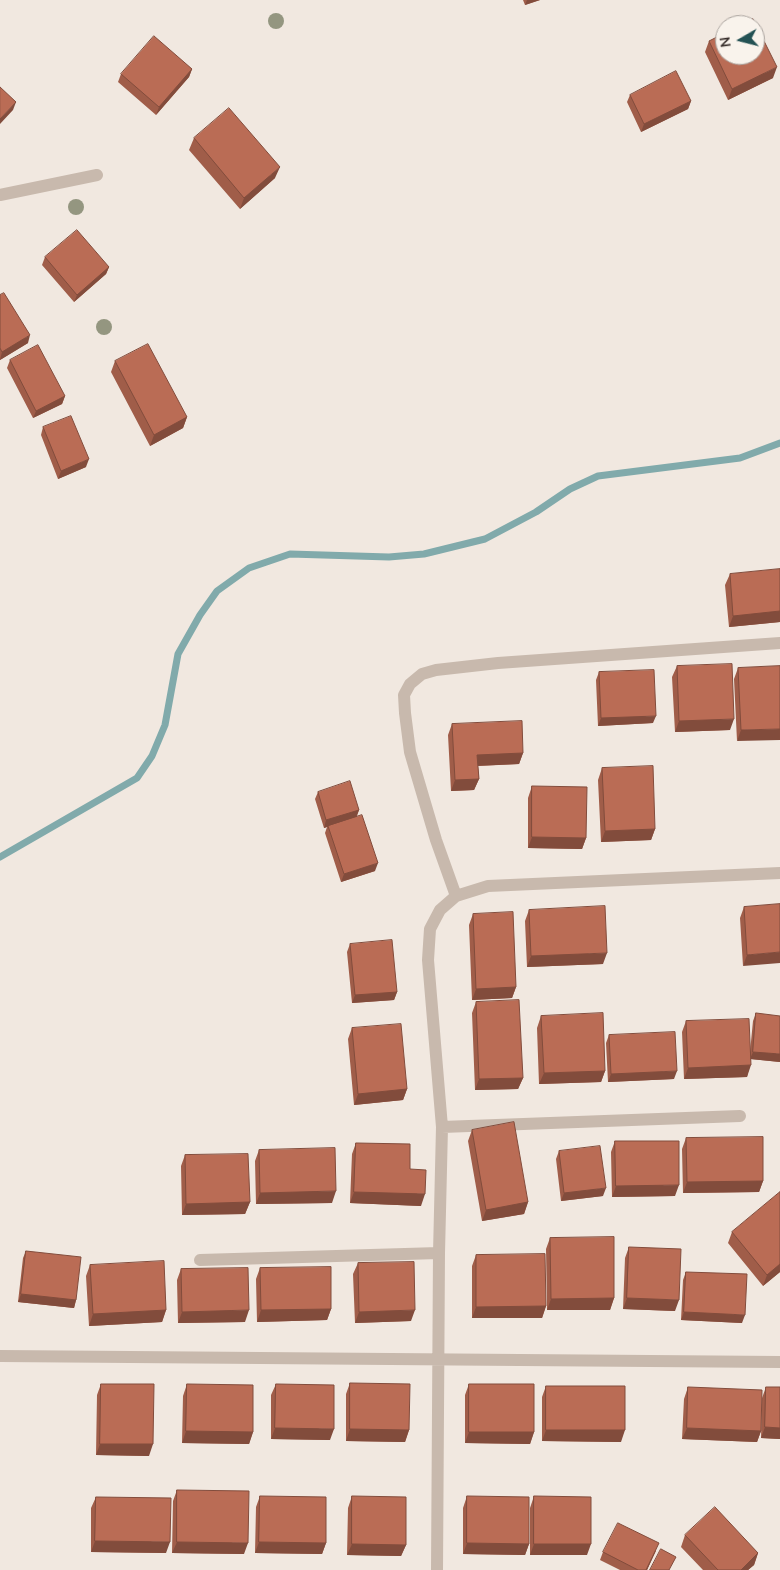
<!DOCTYPE html>
<style>
body{margin:0}
#map{position:relative;width:780px;height:1570px;overflow:hidden;background:#f1e8e0;font-family:"Nunito Sans",sans-serif}
canvas{display:block}
.north{position:absolute;left:715px;top:15px;width:50px;height:50px;box-sizing:border-box;background:#f9f3ec;border:1px solid #aba49f;border-radius:50%;rotate:262deg;font-size:14px;font-weight:700;line-height:20px;text-align:center;color:#372e2b}
.north::after{content:'';display:block;margin:auto;width:18px;height:22px;background:#245254;clip-path:polygon(50% 0,100% 100%,50% 72%,0 100%)}
</style>
<div id="map">
<canvas width="780" height="1570"></canvas>
<div class="north">N</div>
</div>
<script>
const context = document.querySelector('canvas').getContext('2d');
context.lineJoin = 'round';
function stroke(path, color, width, dash) { context.strokeStyle = color; context.lineWidth = width; context.lineCap = dash ? 'butt' : 'round'; context.setLineDash(dash || []); context.stroke(path); }
function fill(path, color) { context.fillStyle = color; context.fill(path, 'evenodd'); }
stroke(new Path2D(`
 M0,857L137,778L152,756L165,725L178,654L200,615L217,591L249,568L290,554L389,557L424,554L485,539L536,512L570,489L598,476L740,458L780,443`), '#81aaab', 7);
stroke(new Path2D(`
 M0,195L97,175
 M456,896L436,840L410,752L405,713L404,695L410,684L422,674L436,670L498,663L780,643
 M442,1127L740,1116
 M200,1260L439,1253
 M0,1356L780,1362
 M437,1570L439,1253L442,1127L428,960L430,929L440,910L456,896L488,886L780,873`), '#c8b9ad', 12);
context.fillStyle = '#949680';
for (const [x, y] of [
 [276,21],
 [76,207],
 [104,327]
]) { context.beginPath(); context.arc(x, y, 8, 0, 2 * Math.PI); context.fill(); }
fill(new Path2D(`
 M523,0H540L525,5Z
 M709,41L773,78L728,100L705,52Z
 M192,69L189,77L156,115L118,82L121,74Z
 M630,95L691,101L688,109L641,132L627,102Z
 M194,138L275,178L240,209L189,150Z
 M45,257L109,267L106,274L74,302L42,265Z
 M0,295L28,343L0,360Z
 M10,360L65,396L62,404L33,418L7,368Z
 M115,361L187,417L183,428L150,446L111,372Z
 M43,427L86,467L58,479L41,435Z
 M780,569V622L729,627L725,585L730,574Z
 M677,666L730,730L675,732L672,677Z
 M780,666L737,741L734,679L738,668Z
 M599,672L653,723L598,726L596,680Z
 M452,724L523,753L519,764L478,766L479,779L474,790L451,791L448,735Z
 M602,768L655,829L651,840L601,842L598,780Z
 M532,786L586,838L582,849L528,848V798Z
 M318,792L359,810L357,816L375,871L341,882L325,833L327,827L324,828L315,799Z
 M780,904L743,966L740,918L744,907Z
 M529,910L603,964L527,967L525,921Z
 M473,914L516,987L512,998L472,1000L469,925Z
 M350,944L397,992L394,1000L352,1003L347,952Z
 M476,1002L523,1078L518,1089L475,1090L472,1013Z
 M756,1013L780,1062L751,1059L747,1077L684,1079L682,1032L686,1021L750,1052L753,1021Z
 M541,1016L605,1071L601,1082L539,1084L537,1028Z
 M352,1028L407,1089L403,1100L354,1105L348,1039Z
 M609,1035L674,1079L608,1082L606,1043Z
 M472,1130L528,1202L524,1214L482,1221L468,1141Z
 M686,1138L763,1181L759,1192L683,1193L682,1149Z
 M615,1141L675,1196L612,1197L611,1152Z
 M356,1143L410,1169L421,1206L350,1203L352,1154Z
 M259,1150L332,1203L256,1204L255,1161Z
 M559,1151L603,1196L561,1201L556,1159Z
 M185,1155L250,1202L245,1214L182,1215L181,1166Z
 M780,1192V1272L763,1286L728,1243L732,1232Z
 M550,1238L614,1298L610,1310H547L546,1249Z
 M629,1247L675,1311L623,1309L625,1258Z
 M26,1251L76,1300L74,1308L18,1302L23,1258Z
 M476,1255L546,1306L542,1318H472V1266Z
 M358,1263L411,1321L355,1323L353,1274Z
 M90,1265L166,1310L162,1322L89,1326L86,1276Z
 M260,1268L331,1309L327,1320L257,1322L256,1279Z
 M181,1269L245,1322L178,1323L177,1280Z
 M686,1272L742,1323L681,1320L683,1280Z
 M350,1383L409,1430L405,1442L346,1441V1394Z
 M101,1384L149,1456L96,1455L97,1395Z
 M187,1384L253,1432L249,1444L182,1443L183,1396Z
 M276,1384L330,1440L271,1439V1395Z
 M469,1384L534,1432L530,1444L465,1443V1395Z
 M546,1386L621,1442L542,1441V1397Z
 M688,1387L761,1431L757,1442L682,1439L684,1399Z
 M766,1387H780V1439L761,1438L762,1398Z
 M177,1490L244,1554L172,1553L173,1501Z
 M260,1496L326,1543L322,1554L255,1553L256,1507Z
 M352,1496L406,1545L401,1556L347,1555L348,1508Z
 M467,1496L529,1544L525,1555L463,1554V1508Z
 M534,1496L587,1555H530V1508Z
 M96,1497L166,1553L91,1552V1508Z
 M685,1535L758,1553L754,1565L748,1570H703L681,1547Z
 M656,1551L647,1570H620L600,1560L603,1552Z`), '#a05d49');
fill(new Path2D(`
 M527,0H540L525,5Z
 M777,67L773,78L728,100L732,89Z
 M192,69L189,77L156,115L159,107Z
 M691,101L688,109L641,132L644,124Z
 M16,102L13,110L0,124V119Z
 M280,167L275,178L240,209L244,198Z
 M109,267L106,274L74,302L77,295Z
 M30,335L28,343L0,360L2,352Z
 M65,396L62,404L33,418L36,411Z
 M187,417L183,428L150,446L154,435Z
 M89,459L86,467L58,479L61,471Z
 M780,611V622L729,627L733,616Z
 M656,716L653,723L598,726L601,718Z
 M734,719L730,730L675,732L679,721Z
 M780,729V740L737,741L741,730Z
 M523,753L519,764L473,766L477,755Z
 M479,779L474,790L451,791L455,780Z
 M359,810L356,817L324,828L326,820Z
 M655,829L651,840L601,842L605,831Z
 M532,837L586,838L582,849L528,848Z
 M378,863L375,871L341,882L344,874Z
 M780,952V963L743,966L747,955Z
 M607,953L603,964L527,967L531,956Z
 M516,987L512,998L472,1000L476,989Z
 M397,992L394,1000L352,1003L355,995Z
 M753,1052L780,1054V1062L750,1059Z
 M751,1065L747,1077L684,1079L688,1068Z
 M605,1071L601,1082L539,1084L544,1073Z
 M677,1071L674,1079L608,1082L611,1074Z
 M523,1078L518,1089L475,1090L479,1079Z
 M407,1089L403,1100L354,1105L358,1094Z
 M763,1181L759,1192L683,1193L687,1182Z
 M679,1185L675,1196L612,1197L616,1186Z
 M606,1188L603,1196L561,1201L564,1193Z
 M336,1191L332,1203L256,1204L260,1193Z
 M354,1192L425,1194L421,1206L350,1203Z
 M250,1202L245,1214L182,1215L186,1204Z
 M528,1202L524,1214L482,1221L486,1210Z
 M780,1264V1272L763,1286L767,1275Z
 M21,1294L76,1300L74,1308L18,1302Z
 M614,1298L610,1310H547L551,1299Z
 M627,1298L679,1300L675,1311L623,1309Z
 M546,1306L542,1318H472L476,1307Z
 M331,1309L327,1320L257,1322L261,1310Z
 M166,1310L162,1322L89,1326L93,1314Z
 M249,1310L245,1322L178,1323L182,1312Z
 M415,1310L411,1321L355,1323L359,1312Z
 M684,1312L745,1315L742,1323L681,1320Z
 M765,1427L780,1428V1439L761,1438Z
 M275,1428L334,1429L330,1440L271,1439Z
 M687,1428L761,1431L757,1442L682,1439Z
 M350,1429L409,1430L405,1442L346,1441Z
 M546,1430H625L621,1442L542,1441Z
 M186,1431L253,1432L249,1444L182,1443Z
 M469,1432H534L530,1444L465,1443Z
 M100,1444H153L149,1456L96,1455Z
 M95,1541L170,1542L166,1553L91,1552Z
 M177,1542L248,1543L244,1554L172,1553Z
 M259,1542L326,1543L322,1554L255,1553Z
 M467,1543L529,1544L525,1555L463,1554Z
 M659,1543L647,1570H646Z
 M352,1544L406,1545L401,1556L347,1555Z
 M534,1544H591L587,1555H530Z
 M758,1553L754,1565L748,1570H741Z`), '#824c3c');
const building = new Path2D(`
 M753,19L777,67L732,89L709,41L725,33V55H755V25H742Z
 M154,36L192,69L159,107L121,74Z
 M676,71L691,101L644,124L630,95Z
 M0,87L16,102L0,119Z
 M229,108L280,167L244,198L194,138Z
 M77,230L109,267L77,295L45,257Z
 M4,293L30,335L2,352L0,348V295Z
 M148,344L187,417L154,435L115,361Z
 M38,345L65,396L36,411L10,360Z
 M71,416L89,459L61,471L43,427Z
 M780,569V611L733,616L730,574Z
 M732,664L734,719L679,721L677,666Z
 M780,666V729L741,730L738,668Z
 M654,670L656,716L601,718L599,672Z
 M522,721L523,753L477,755L479,779L455,780L452,724Z
 M653,766L655,829L605,831L602,768Z
 M350,781L359,810L326,820L318,792Z
 M532,786L587,787L586,838L532,837Z
 M362,815L378,863L344,874L328,826Z
 M780,904V952L747,955L744,907Z
 M605,906L607,953L531,956L529,910Z
 M513,912L516,987L476,989L473,914Z
 M392,940L397,992L355,995L350,944Z
 M519,1000L523,1078L479,1079L476,1002Z
 M603,1013L605,1071L544,1073L541,1016Z
 M756,1013L780,1016V1054L753,1052Z
 M749,1019L751,1065L688,1068L686,1021Z
 M401,1024L407,1089L358,1094L352,1028Z
 M675,1032L677,1071L611,1074L609,1035Z
 M514,1122L528,1202L486,1210L472,1130Z
 M763,1137V1181L687,1182L686,1138Z
 M615,1141H679V1185L616,1186Z
 M356,1143L410,1144V1169L426,1170L425,1194L354,1192Z
 M600,1146L606,1188L564,1193L559,1151Z
 M335,1148L336,1191L260,1193L259,1150Z
 M248,1154L250,1202L186,1204L185,1155Z
 M780,1192V1264L767,1275L732,1232Z
 M614,1237V1298L551,1299L550,1238Z
 M629,1247L681,1249L679,1300L627,1298Z
 M26,1251L81,1257L76,1300L21,1294Z
 M545,1254L546,1306L476,1307V1255Z
 M164,1261L166,1310L93,1314L90,1265Z
 M414,1262L415,1310L359,1312L358,1263Z
 M331,1267V1309L261,1310L260,1268Z
 M248,1268L249,1310L182,1312L181,1269Z
 M686,1272L747,1274L745,1315L684,1312Z
 M350,1383L410,1384L409,1430L350,1429Z
 M101,1384H154L153,1444H100Z
 M187,1384L253,1385V1432L186,1431Z
 M276,1384L334,1385V1429L275,1428Z
 M469,1384H534V1432H469Z
 M546,1386H625V1430H546Z
 M688,1387L762,1390L761,1431L687,1428Z
 M766,1387H780V1428L765,1427Z
 M177,1490L249,1491L248,1543L177,1542Z
 M260,1496L326,1497V1543L259,1542Z
 M352,1496L406,1497V1545L352,1544Z
 M467,1496L529,1497V1544L467,1543Z
 M534,1496L591,1497V1544H534Z
 M96,1497L171,1498L170,1542L95,1541Z
 M715,1507L758,1553L741,1570H718L685,1535Z
 M618,1523L659,1543L646,1570H638L603,1552Z
 M661,1549L676,1557L669,1570H650Z`);
fill(building, '#ba6c55');
stroke(building, '#824c3c', 1);
</script>
